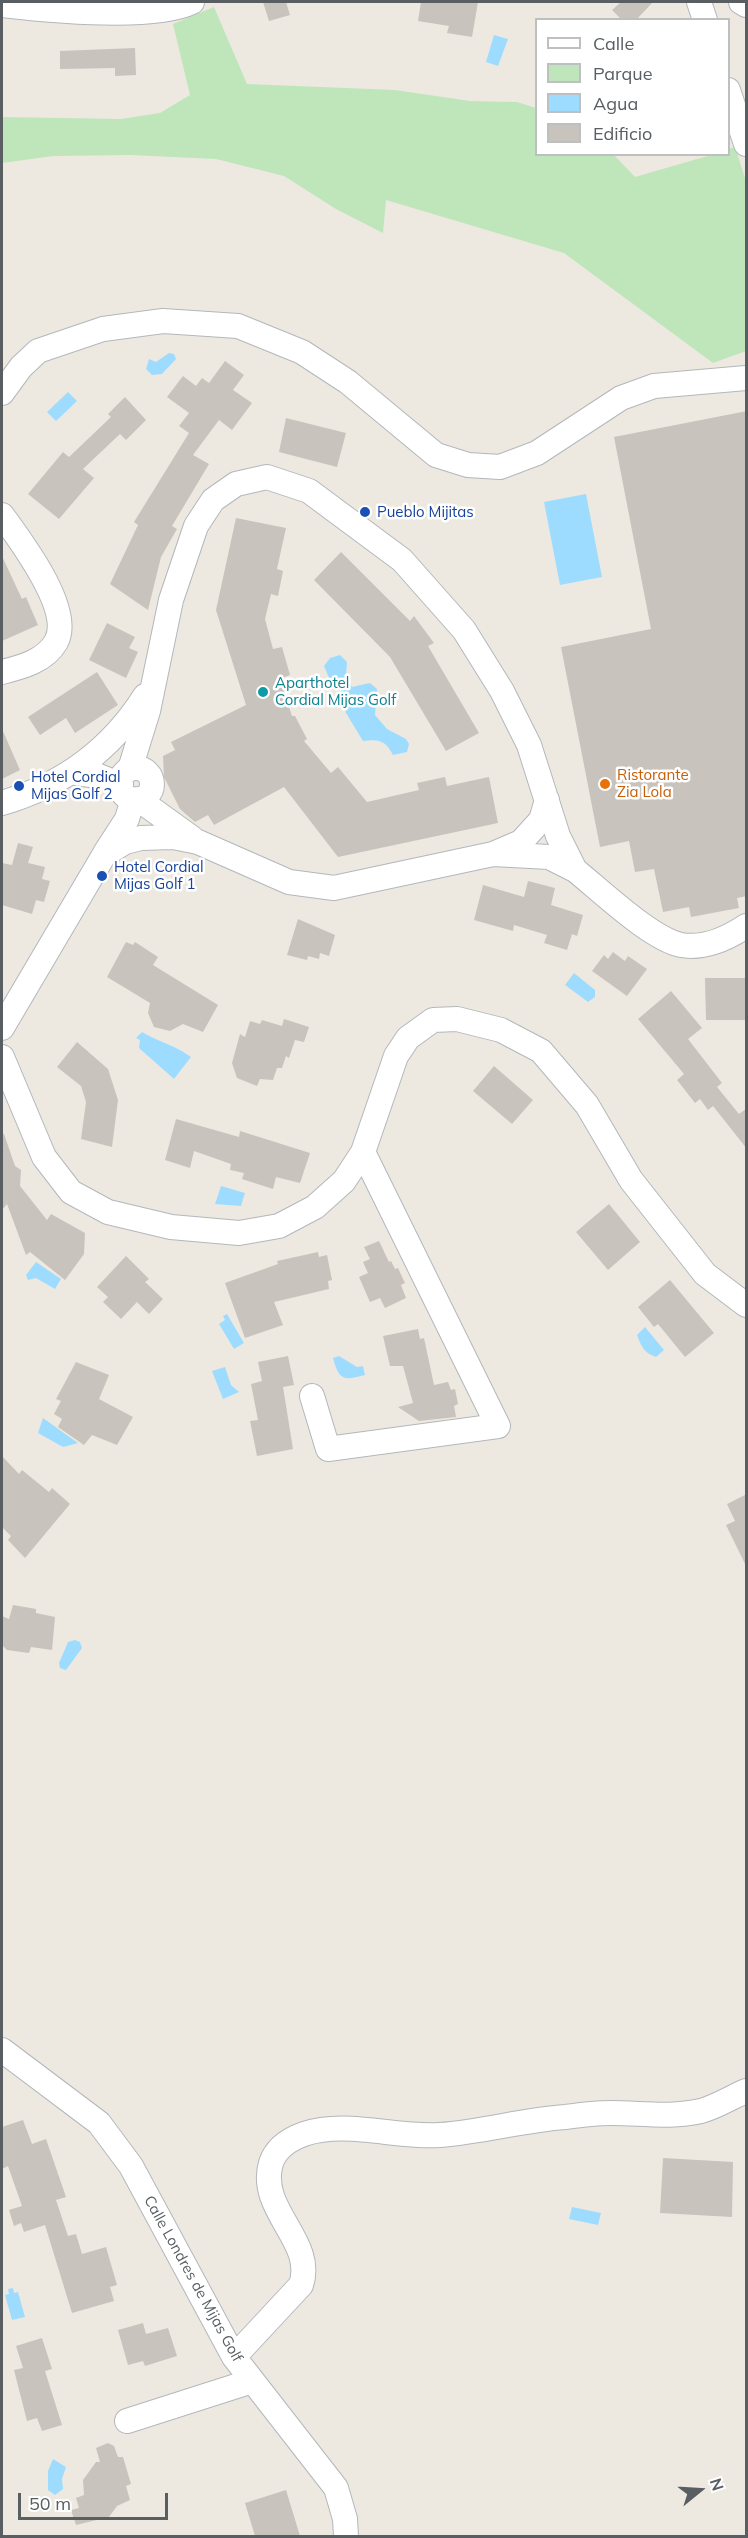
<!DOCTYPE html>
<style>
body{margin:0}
#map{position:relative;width:748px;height:2538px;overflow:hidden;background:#ede9e0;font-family:Mulish,sans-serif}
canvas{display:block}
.frame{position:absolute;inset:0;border:3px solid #595e62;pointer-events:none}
.legend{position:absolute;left:535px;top:18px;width:195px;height:138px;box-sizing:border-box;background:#fff;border:2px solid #bdbfc0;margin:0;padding:8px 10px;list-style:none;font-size:18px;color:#595e62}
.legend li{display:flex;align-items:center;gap:12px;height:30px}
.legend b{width:30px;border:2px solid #bdbfc0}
.north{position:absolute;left:670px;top:2460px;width:60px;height:60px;-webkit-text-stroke:4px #fff;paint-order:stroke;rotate:72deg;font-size:16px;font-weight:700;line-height:24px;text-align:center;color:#595e62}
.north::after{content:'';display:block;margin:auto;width:21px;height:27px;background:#595e62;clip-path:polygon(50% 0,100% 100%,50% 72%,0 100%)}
.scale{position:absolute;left:18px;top:2493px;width:150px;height:27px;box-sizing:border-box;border:3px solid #595e62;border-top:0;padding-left:8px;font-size:18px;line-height:21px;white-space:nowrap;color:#595e62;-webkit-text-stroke:4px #fff;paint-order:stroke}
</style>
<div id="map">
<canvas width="748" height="2538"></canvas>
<div class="frame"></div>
<ul class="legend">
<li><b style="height:8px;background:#fff"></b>Calle</li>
<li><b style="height:16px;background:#bee6ba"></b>Parque</li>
<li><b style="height:16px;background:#9edcff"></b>Agua</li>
<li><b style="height:16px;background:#c8c3bd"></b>Edificio</li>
</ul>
<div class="north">N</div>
<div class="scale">50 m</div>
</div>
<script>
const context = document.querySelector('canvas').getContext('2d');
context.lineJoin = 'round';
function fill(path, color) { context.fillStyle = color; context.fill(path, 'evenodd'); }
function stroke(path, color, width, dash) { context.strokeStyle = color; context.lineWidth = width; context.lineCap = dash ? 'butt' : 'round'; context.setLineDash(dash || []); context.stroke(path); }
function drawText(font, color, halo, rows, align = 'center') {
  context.font = font + ' Mulish,sans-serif'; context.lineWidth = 5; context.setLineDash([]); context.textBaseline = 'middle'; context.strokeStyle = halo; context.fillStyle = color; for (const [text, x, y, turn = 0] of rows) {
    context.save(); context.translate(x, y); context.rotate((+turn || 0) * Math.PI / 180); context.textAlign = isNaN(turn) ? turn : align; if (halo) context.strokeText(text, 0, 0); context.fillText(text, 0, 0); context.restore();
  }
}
fill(new Path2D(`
 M214,7L247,84L395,90L470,101L517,102L536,108V154L614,155L635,177L711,155L728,154L729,149L735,147L746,181V351L713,363L564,253L386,200L383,233L336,209L284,176L216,159L130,155L53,156L2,163V117L121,119L160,113L190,95L173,24Z`), '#bee6ba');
fill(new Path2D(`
 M494,35L508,39L498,66L486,62Z
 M169,353L174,354L176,359L162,374L152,375L146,369L149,359L156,362Z
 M68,392L77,401L56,421L47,412Z
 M586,494L602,577L560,585L544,502Z
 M340,655L347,662L346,676L352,687L370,683L377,689L375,715L387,729L406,739L409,744L407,752L393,755C385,740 379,739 363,741L346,713L339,682L329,678L324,666L330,658Z
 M574,973L595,990V997L588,1002L565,985Z
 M142,1032C159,1042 175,1045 191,1057L174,1079L139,1048L140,1040L136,1038Z
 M221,1186L245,1193L241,1206L215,1204Z
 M36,1262L61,1279L55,1289L36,1278L28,1280L26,1275Z
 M227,1314L244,1343L234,1349L219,1324L225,1320L223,1316Z
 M645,1327L664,1350L656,1357C644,1353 641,1346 637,1335Z
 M339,1356L357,1367L363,1366L365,1375C343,1381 339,1380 333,1358Z
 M225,1367L231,1385L239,1392L223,1399L212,1371Z
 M43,1418L78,1443L63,1447L38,1433Z
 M75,1640L80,1642L82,1648L66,1670L60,1668L59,1663L68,1642Z
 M572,2207L601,2213L598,2225L569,2219Z
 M13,2288L14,2293L18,2292L25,2317L12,2320L5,2295L9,2294L8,2289Z
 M53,2459L66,2467L62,2479L63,2489L55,2495L48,2490V2471Z`), '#9edcff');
fill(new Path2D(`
 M263,2H286L290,15L269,21Z
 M421,2H478L472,37L447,33L449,26L418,21Z
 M621,2H653L636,20H622L612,10Z
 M135,48L136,75L115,76V68L60,69V51Z
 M225,361L244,375L233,390L252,403L232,430L219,420L193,455L209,464L172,526L177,529L161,557L148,610L110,584L138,525L134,522L189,433L179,426L189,413L167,397L183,376L196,386L202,378L209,383Z
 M125,397L146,420L126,440L120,434L83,469L94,478L59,519L28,494L63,452L69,457L111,417L108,414Z
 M747,411V896L737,898L739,908L691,917L689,907L663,912L654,869L635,872L629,841L600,847L561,647L651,629L614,437Z
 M286,418L346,433L337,467L279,452Z
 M236,518L286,528L277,569L283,571L278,596L271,594L265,619L273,649L282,647L290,675L280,679L292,716H295L307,739L304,741L331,773L338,767L367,802L419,790L417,783L445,777L447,786L489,777L498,823L338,857L284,787L214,825L208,815L195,822L180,809L164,777L163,756L175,750L171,742L246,705L216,610Z
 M341,552L410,621L414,616L434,643L428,646L479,733L446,751L390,657L314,580Z
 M2,556L22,599L26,597L38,625L2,641Z
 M107,623L135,637L129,648L138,652L126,678L89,660Z
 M97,672L118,705L75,733L66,718L40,735L28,717Z
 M2,729L20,770L2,779Z
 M18,843L33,847L28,863L45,867L42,879L50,881L44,902L36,900L32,914L2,905V863L12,865Z
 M528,881L555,888L551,905L583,915L577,936L572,934L567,950L544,943L547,935L514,925L513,931L474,920L483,885L524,897Z
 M298,919L335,935L329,956L320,953L319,959L308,956L307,960L287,955Z
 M126,942L133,945L135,942L158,957L153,965L218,1005L203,1032L183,1024L170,1031L154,1027L148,1013L150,1003L107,977Z
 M613,952L625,961L628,956L647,969L627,996L592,971L604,955L608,959Z
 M705,978H747V1020H706Z
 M671,991L702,1028L688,1039L722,1083L717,1087L739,1114L747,1108V1149L713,1106L708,1110L700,1099L695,1103L677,1080L684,1074L638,1019Z
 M284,1019L309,1027L304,1042L295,1040L289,1058L286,1056L282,1068H277L273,1080L260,1079L257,1086L237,1078L232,1063L240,1034L245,1037L250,1021L260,1024L262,1020L282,1026Z
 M77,1042L108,1069L118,1100L112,1147L81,1139L86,1102L81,1086L57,1067Z
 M494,1066L533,1100L512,1124L473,1091Z
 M176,1119L239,1137L240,1131L310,1153L300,1183L276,1177L273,1189L242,1179L244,1173L230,1170L231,1164L194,1151L190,1168L165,1160Z
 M2,1134H4L15,1166L21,1170L20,1186L47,1220L51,1214L85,1233L84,1254L65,1280L30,1252L26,1255L7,1204L2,1210Z
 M609,1204L640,1242L608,1270L576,1232Z
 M379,1241L389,1262L391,1261L395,1269L398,1268L405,1283L401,1285L406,1298L385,1308L380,1298L370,1302L359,1277L368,1273L363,1262L370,1259L364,1247Z
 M318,1252L319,1257L327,1255L332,1280L328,1281L329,1289L274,1302L283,1325L245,1338L225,1283L278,1264L277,1261Z
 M126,1256L149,1279L145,1282L163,1299L149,1314L137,1302L121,1319L103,1302L108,1297L97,1287Z
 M670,1280L714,1333L685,1357L658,1324L654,1327L638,1307Z
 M418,1329L420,1339L424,1338L434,1385L448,1382L451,1390L455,1389L458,1404L454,1406L456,1417L419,1421L398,1407L413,1403L403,1366H390L383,1336Z
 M288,1356L294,1385L283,1387L293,1449L257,1456L250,1421L258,1420L251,1384L262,1381L258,1362Z
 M76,1362L109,1375L99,1399L133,1417L117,1445L92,1435L84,1445L58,1427L62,1419L54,1414L61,1401L56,1399Z
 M2,1456L19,1474L22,1470L49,1492L52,1488L70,1504L25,1558L8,1540L11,1536L2,1527Z
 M747,1494V1568L726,1525L735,1521L727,1504Z
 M13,1605L36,1609V1613L55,1617L52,1650L31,1647L29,1653L7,1650L3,1646L2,1616L9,1619Z
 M23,2120L32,2144L46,2139L66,2197L56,2200L68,2236L76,2234L82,2254L106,2247L117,2285L110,2287L114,2301L72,2313L45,2225L24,2232L21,2223L14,2226L9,2210L22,2206L8,2166L2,2169V2127Z
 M663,2158L733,2162L732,2217L660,2213Z
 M143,2323L146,2334L168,2328L177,2356L145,2366L143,2361L128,2365L118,2330Z
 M42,2338L52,2369L45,2371L62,2425L42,2431L37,2418L27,2421L14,2370L23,2368L16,2346Z
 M108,2443L114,2446L118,2457H123L131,2484L126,2486L130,2500L117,2506L109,2517L76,2525L71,2510L79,2508L76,2498L84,2495L83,2480L96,2462H100L96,2448Z
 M286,2490L300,2536H255L245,2503Z`), '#c8c3bd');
const minor = new Path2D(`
 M699,2L705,20
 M741,2L746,5
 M2,5C46,10 153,21 192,2
 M728,90L746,144
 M2,393L21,367L38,351L103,329L163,321L238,326L302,352L348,382L436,455L468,465L500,467L537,453L621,398L654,386L746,378
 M2,515C20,540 74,610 56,642C45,661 22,667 2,672
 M120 784a16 16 0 1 1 32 0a16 16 0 1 1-32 0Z
 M130,769L148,711L171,600L196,526L213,500L236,484L267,477L309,491L402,560L464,630L502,691L529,745L558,836L575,870L549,857L493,854
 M76,773L99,776L121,785
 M138,799L192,838
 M2,803C63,785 111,750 145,696
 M105,853L127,819L133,799
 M575,870C600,890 651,939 681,945C704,949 728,938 746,926
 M2,1028L104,855L125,842L141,838L173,837L198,842L289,882L334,888L493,854L521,842L541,820L547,800
 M2,1057L44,1157L71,1192L108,1212L171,1227L239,1233L279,1226L315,1207L344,1181L363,1152L396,1056L408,1038L433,1020L457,1019L501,1030L541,1051L587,1105L631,1180L705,1274L746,1305
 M312,1396L328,1449L498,1426L363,1152
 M2,2050L99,2123L131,2166L234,2357L336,2488L345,2519L346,2536
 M234,2357L301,2285C316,2241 257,2210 271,2163C276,2148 290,2139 304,2134C346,2120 396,2138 440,2135C482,2132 523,2120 565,2117C580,2115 596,2113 611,2113C642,2113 670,2118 701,2111C716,2107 732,2097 746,2091
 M127,2421L252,2381`);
stroke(minor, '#b3b7bc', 26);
stroke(minor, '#fff', 24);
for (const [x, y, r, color] of [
 [365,512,6,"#1a4fb4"],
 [263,692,6,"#0f9aa8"],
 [605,784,6,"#e8710a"],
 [19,786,6,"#1a4fb4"],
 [102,876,6,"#1a4fb4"]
]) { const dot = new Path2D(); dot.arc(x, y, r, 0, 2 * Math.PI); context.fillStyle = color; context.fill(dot); stroke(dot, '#fff', 2); }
drawText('15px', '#164399', '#fff', [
 ["Pueblo Mijitas",377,512],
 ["Hotel Cordial",31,777],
 ["Mijas Golf 2",31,794],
 ["Hotel Cordial",114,867],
 ["Mijas Golf 1",114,884]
], 'left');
drawText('15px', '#0d838f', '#fff', [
 ["Aparthotel",275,683],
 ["Cordial Mijas Golf",275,700]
], 'left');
drawText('15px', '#c56008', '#fff', [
 ["Ristorante",617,775],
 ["Zia Lola",617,792]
], 'left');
drawText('15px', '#595e62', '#fff', [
 ["Calle Londres de Mijas Golf",193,2279,61]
]);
</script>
